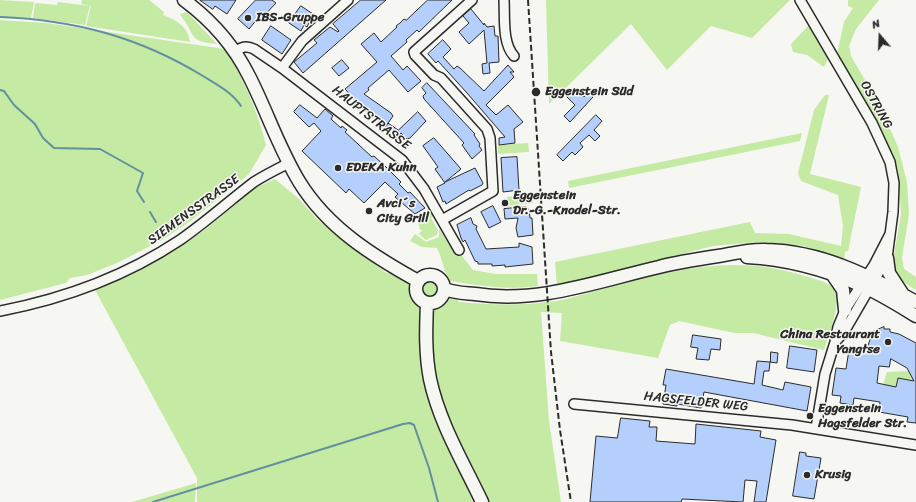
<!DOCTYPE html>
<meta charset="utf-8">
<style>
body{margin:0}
#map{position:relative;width:916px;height:502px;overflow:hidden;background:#f6f6f2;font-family:Sriracha,sans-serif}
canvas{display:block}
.north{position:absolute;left:860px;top:16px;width:40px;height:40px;-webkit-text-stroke:3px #f6f6f2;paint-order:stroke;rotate:341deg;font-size:11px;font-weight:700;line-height:16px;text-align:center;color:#2b2b2b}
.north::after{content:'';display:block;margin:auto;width:14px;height:18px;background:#2b2b2b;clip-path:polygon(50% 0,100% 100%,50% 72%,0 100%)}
</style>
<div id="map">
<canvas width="916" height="502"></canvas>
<div class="north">N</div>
</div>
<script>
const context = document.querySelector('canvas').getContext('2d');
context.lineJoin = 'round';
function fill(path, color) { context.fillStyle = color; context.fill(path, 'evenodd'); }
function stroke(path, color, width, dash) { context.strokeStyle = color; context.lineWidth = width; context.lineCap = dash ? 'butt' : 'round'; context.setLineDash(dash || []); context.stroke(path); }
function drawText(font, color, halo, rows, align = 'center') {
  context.font = font + ' Sriracha,sans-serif'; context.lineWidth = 3; context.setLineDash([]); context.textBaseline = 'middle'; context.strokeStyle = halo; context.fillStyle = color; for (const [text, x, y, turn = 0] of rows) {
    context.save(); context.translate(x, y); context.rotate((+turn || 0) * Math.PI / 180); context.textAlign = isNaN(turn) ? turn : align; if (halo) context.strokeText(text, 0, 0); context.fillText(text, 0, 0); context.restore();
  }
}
fill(new Path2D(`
 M0,0L34,2L31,18L0,17Z
 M82,0H149L164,12L163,15C176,20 188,26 190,42L86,26L91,6L81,4Z
 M546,0H790L752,38L711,26L667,70L631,24L549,104Z
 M848,0H879L856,29L849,46L851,56L880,106L898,147L907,182L909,214L902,258L904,269L916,277V290L900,280L895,273L893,261L901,214L898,168L879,125L837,54L844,22L853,8L848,6Z
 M58,2L90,6L85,25L33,18L35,3L57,5Z
 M187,12L217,44C188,42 196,35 181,16L180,14Z
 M0,20L46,23L225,49C244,79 257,110 266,145L249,174L189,222L162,240L117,263L87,275L70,278L66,283L0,300Z
 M809,25L826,54L828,59L824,67L807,55L793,52L791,44Z
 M825,95H829L810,174L861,187L848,251L845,252L844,260L804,246L761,242L713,246L557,286L555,262L750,222L755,233L789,234L841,246L843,226L838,195L801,181L798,173L814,110Z
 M802,133L800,141L569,188L568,181Z
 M528,143L529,152L498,154V145Z
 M275,179L299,199L316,218L341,239L388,274L390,270L412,283L422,306C435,308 442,297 456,296L459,302C492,305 523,306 556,301C573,298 591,292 608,287C674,270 733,254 801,275C811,278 828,281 834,289C843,301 828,337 824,350L753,333H734L679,321L670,325L658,358L560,341L562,313L541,312L549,421L561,502H489L450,420L438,424L473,502H197V478L95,290L151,264L202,232L255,188Z
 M532,194L533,203L507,206V197Z
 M430,208L434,216L431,218L438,230L437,235L426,240L419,234L422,230H420L417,218Z
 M439,229L456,256H462L473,270L496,274H537L538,286C508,290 480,286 450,281C443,271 443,260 437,248L422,247L410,241L415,234L426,242L439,237Z
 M420 288a10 10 0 1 1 20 0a10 10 0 1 1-20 0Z
 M909,371L916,381L898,378L896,387L883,385L887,372Z
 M196,483L195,502H132Z`), '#c5eaa3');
stroke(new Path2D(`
 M0,17C75,20 139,37 203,76C217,85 232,92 241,106
 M0,90L4,91L14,105L35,124L43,138L54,148L100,149L143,173L137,191L144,202
 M150,212L156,222
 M153,502L403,424L410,423L414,425L429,468L438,502`), '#63909e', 2);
const building = new Path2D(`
 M200,0H236L227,14L215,6L213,9Z
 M256,0H272L276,3L260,20L258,18L249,29L238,19Z
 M361,0H386L303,73L294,62L317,43L314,40L330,27L338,32L339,31L333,24Z
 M428,0H452L419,32L417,30L406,40L407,42L391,56L403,70L407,66L421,81L408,92L389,70L368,88L369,90L364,94L391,113L393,116L386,126L364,110L363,112L357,108L359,105L345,89L377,62L361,44L374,33L381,42L397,27L396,26L400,23L404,19L406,20Z
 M301,6L313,14L307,27L304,25L301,31L289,23Z
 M471,9L484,25V23L487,27L494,26L495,36H498L499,62L489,63L490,73L483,74L482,64L487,63L484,30L469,44L459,32L469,23L463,16Z
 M271,26L291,40L282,54L262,40Z
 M443,40L451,49L443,57L454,69L457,66L460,68L484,91L508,65L514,72H510L514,77L486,105L496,115L508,105L523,122L514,129L515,143L499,145V138L505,137L467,93L438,61L436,63L428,54Z
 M342,60L349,68L339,76L332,68Z
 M427,83L475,134L474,135L480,144L479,146L482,150L472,159L462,145L464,143L424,99L423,96L426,93L422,88Z
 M574,88L584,97L588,92L593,97L570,122L564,116L575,105L566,96Z
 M300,105L317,118L325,109L333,116L331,119L341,128L342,126L347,130L345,132L372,157L374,156L386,167L401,182L399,184L408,193L410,192L425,208L415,214L395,197L398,194L385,182L364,203L349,189L346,193L302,151L321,131L314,123L309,127L294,112Z
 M418,112L426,121L410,138L407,139L401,133L397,138L384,128L388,123L398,130Z
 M596,115L602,121L594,130L600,136L595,141L589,135L580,143L583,147L575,155L572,152L563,161L557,155Z
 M434,138L461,169L445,182L475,168L483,183L482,185L470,191L469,190L446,204L445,201L443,202L437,187L445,183L435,169L438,167L423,146Z
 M517,157L519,190L503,192L501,158Z
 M493,206L501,222L489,228L481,212Z
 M526,207V210L529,209L530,218H532L533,235L518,237L516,228L518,218L505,219L504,209Z
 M471,218L473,224L477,226L476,229L486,249L519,247V243L532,247L533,264L505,267V265L492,266V264H478V262L475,261L465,240L463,242L461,238L457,225Z
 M884,327V329H890V332L899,334L916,343V423L907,422L908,417L879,412L880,402L854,398L853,405L840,403L841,396L832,395L836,368L846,369L849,350L866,351L871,337L869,336L872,332ZM891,359L907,368L914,381L898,378L896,387L877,383L879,366L889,367Z
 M693,335L721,339L720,350L711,349L709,360L696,359L698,348L691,347Z
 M790,346L817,350L814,372L787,368Z
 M771,352L778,353L777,363L770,362L769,371H764L762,385L783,390L785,382L811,387L807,411L704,392L701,408L677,404V406L663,404L666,385H663L666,369L754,384L757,361L770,362Z
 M621,418L650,421L649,427H657L656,441L695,444L696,424L761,431L760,437L776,440L766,502H754L757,481L745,480L743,502L682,499L681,502H590L596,436L617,438Z
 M800,452L806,453V456L821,458L814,499L793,496Z`);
fill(building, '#b4cffc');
stroke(building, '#2b2b2b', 1);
const street = new Path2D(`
 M504,0C505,17 502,43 514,56
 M800,0L872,123L890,162L894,183L893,212L887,258L844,332L835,342
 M234,52C242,47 246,45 254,49L282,68L402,160L424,189L459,250
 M282,68L302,41L348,0
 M442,220L493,191L490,138L487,129L441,78L434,75L415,55L414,52L472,0
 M0,311C63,299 126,276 180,240C206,222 229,201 254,182C265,175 277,169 289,163
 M574,404L792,425L916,445
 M816,428L825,374L835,342L838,327L845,310L874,265L890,234`);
const secondary = new Path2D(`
 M184,0C211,20 234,46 249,76C267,111 279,149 300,183C328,228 373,256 418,281
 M747,257C786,259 824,269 860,285C879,293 898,305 916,316
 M887,258L889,273L902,293
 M832,274L843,290L845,310
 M416 289a14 14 0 1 1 28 0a14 14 0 1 1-28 0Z
 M445,289C454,293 465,293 475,294C538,304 598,281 659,267C678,262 698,259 718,256C735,253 750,249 766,250C821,251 870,276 916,302
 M427,303C426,328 425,353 430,379C439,422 463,462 482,502`);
stroke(street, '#2b2b2b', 12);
stroke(secondary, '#2b2b2b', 15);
stroke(street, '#f6f6f2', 9);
stroke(secondary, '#f6f6f2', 12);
stroke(new Path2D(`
 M528,0L551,352L560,430L571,502`), '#2b2b2b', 2, [6, 3]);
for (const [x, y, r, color] of [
 [248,18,4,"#2b2b2b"],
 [536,92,5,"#2b2b2b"],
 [338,168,4,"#2b2b2b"],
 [505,203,4,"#2b2b2b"],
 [369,211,4,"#2b2b2b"],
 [888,342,4,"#2b2b2b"],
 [810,416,4,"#2b2b2b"],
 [807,475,4,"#2b2b2b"]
]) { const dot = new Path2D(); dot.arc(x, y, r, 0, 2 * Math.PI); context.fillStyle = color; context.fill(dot); stroke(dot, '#f6f6f2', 1.5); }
drawText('bold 13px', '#2b2b2b', '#f6f6f2', [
 ["IBS-Gruppe",256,18],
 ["Eggenstein Süd",545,92],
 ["EDEKA Kuhn",346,168],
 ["Eggenstein",513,196],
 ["Dr.-G.-Knodel-Str.",513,211],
 ["Avci´s",377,204],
 ["City Grill",377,219],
 ["China Restaurant",880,335,"right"],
 ["Yangtse",880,350,"right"],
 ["Eggenstein",818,409],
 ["Hagsfelder Str.",818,424],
 ["Krusig",815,475]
], 'left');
drawText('13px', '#2b2b2b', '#f6f6f2', [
 ["OSTRING",876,105,61],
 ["HAUPTSTRASSE",371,118,38],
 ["SIEMENSSTRASSE",194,210,-36],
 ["HAGSFELDER WEG",696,402,6]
]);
</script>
